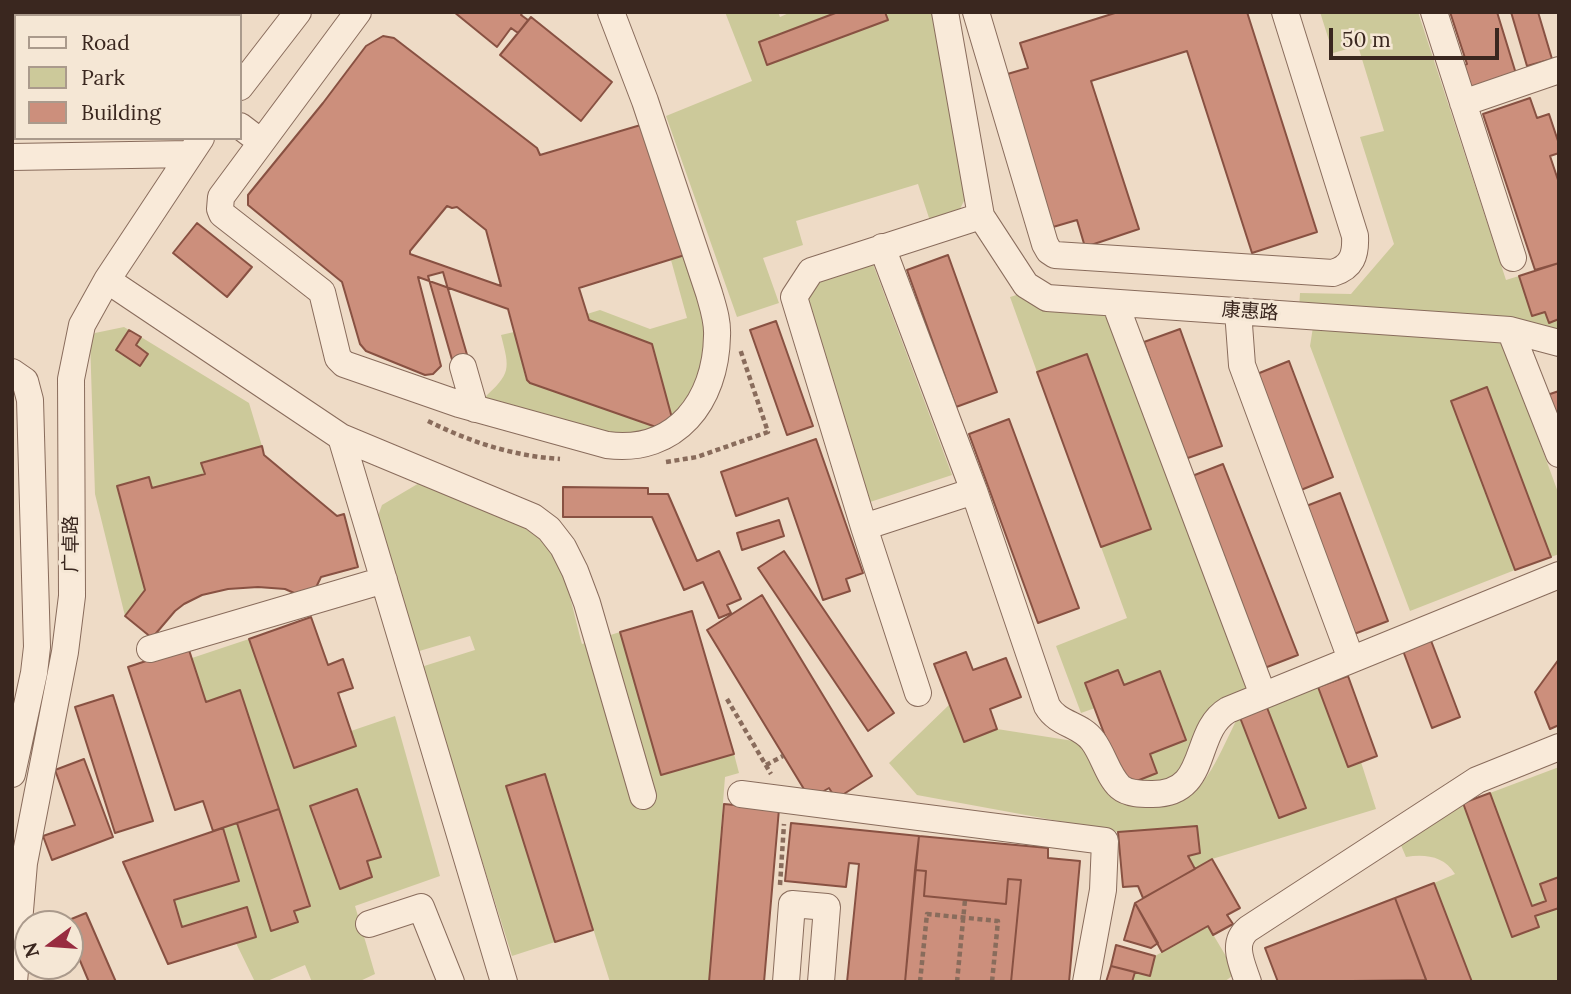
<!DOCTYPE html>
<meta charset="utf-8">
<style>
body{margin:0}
#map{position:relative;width:1571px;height:994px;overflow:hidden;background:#eedbc6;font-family:Lora,serif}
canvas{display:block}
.frame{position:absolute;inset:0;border:14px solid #3a271f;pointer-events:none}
.legend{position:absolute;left:14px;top:14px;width:228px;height:126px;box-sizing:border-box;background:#f5e7d5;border:2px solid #aa9a8c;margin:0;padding:9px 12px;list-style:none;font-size:21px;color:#3a271f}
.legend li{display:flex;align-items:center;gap:14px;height:35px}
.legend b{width:35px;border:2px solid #aa9a8c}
.north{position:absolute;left:14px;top:910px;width:70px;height:70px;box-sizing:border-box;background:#f5e7d5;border:2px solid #aa9a8c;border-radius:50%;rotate:254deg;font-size:19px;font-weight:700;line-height:28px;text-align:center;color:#3a271f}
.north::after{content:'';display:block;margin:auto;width:24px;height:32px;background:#982c40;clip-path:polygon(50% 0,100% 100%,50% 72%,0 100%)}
.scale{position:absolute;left:1329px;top:28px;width:170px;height:32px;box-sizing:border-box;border:4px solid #3a271f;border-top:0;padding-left:9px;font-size:21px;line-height:24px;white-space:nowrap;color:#3a271f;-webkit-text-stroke:5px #f5e7d5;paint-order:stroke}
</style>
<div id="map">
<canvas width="1571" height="994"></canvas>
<div class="frame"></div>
<ul class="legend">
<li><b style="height:9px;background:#f9ead9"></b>Road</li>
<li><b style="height:19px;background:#ccc99a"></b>Park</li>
<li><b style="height:19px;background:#cc8f7c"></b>Building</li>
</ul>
<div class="north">N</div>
<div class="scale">50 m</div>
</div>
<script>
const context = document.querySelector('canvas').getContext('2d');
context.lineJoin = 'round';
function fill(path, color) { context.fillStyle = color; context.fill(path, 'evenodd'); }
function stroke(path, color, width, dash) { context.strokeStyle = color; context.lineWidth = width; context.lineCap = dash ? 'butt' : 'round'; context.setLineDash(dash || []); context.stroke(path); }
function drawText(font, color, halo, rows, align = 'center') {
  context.font = font + ' Lora,"Noto Sans SC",serif'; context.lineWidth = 6; context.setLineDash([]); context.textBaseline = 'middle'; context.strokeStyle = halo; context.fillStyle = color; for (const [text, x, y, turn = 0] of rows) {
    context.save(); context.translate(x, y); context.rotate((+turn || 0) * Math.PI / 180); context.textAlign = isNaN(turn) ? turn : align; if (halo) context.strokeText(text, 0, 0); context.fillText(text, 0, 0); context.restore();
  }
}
fill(new Path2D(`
 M725,12H778L780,17L791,12H838L759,42L767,65L885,12H934L967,195L959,211L930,221L918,184L796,221L803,245L763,258L779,303L737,317L666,116L752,81Z
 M1320,12H1418L1506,280L1519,276L1532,316L1545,312L1549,322L1559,319V338L1299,310L1300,293L1351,294L1394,244L1360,137L1384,131L1358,46L1333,53Z
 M688,254L708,343L690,399L672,416L652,344L591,321L587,314L600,310L650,329L687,318L671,260Z
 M873,264L952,475L867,503L805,303L817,281Z
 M1023,293L1110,312L1252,688L1210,708L1200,720L1197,735L1177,778L1124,786L1157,773L1150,754L1160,671L1124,685L1118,670L1085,683L1095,708L1081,713L1056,646L1127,618L1101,547L1151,528L1087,354L1037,372L1010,297Z
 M124,327L129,330L116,350L139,365L136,345L141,337L249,403L262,446L202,462L205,474L152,488L149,477L117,486L145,590L125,616L95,494L90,340L95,333Z
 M1313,327L1503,342L1559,495V554L1551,557L1487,387L1451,400L1515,570L1410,611L1310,346Z
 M514,332L526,379L530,383L656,427L616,436L484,398C511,373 510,370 501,335Z
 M426,479C458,495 532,524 552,551C566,571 575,619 582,644L620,632L661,775L734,754L739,773L725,777L709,982H610L544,774L507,786L555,942L512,956L421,667L475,650L470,636L416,652L376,521L382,505Z
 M249,639L294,768L356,746L351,731L395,716L440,876L355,906L375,974L358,982H312L305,965L265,982H255L236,943L247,907L182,927L174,900L239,881L223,828L237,823L271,930L297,922L294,911L309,906L240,691L206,702L192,658ZM357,790L380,857L367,861L372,878L340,889L311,806Z
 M1318,687L1348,766L1361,762L1376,809L1212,859L1195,869L1188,856L1200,853L1197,826L1118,832L917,795L889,763L950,704L964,741L997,729L1080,742L1116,794C1131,795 1170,803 1182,800C1206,793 1227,737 1239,715L1279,818L1306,807L1266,705Z
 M1559,767V877L1540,884L1546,901L1532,906L1490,793Z
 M1463,803L1512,937L1539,927L1535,916L1559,908V982H1472L1434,883L1455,874C1444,856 1425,854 1406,857L1400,843Z
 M1208,926L1236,973L1224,982H1132L1135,972L1150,976L1155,956Z`), '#ccc99a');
const building = new Path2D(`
 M454,12H523L521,15L528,20L518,33L511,28L497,47Z
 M838,12H885L888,20L767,65L759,42Z
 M1118,12H1247L1317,232L1252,253L1187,51L1091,81L1139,229L1085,247L1077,220L1053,227L1004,75L1028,68L1020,43Z
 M1450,12H1497L1517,77L1467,93L1458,67L1467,64Z
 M1511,12H1538L1552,59L1527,66Z
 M531,17L612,82L581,121L500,55Z
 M383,36L394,38L537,148L540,155L644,124L688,254L579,288L589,320L652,344L672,418L656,427L530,383L527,380L508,309L418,277L441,366L433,374L425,375L366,351L360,344L342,282L248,205V195L323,103L366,46ZM447,206L452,208L457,207L486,230L501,286L410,254V251Z
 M1530,98L1537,118L1549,114L1559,144V153L1550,156L1559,183V263L1535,270L1483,114Z
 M197,223L252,267L227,297L173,253Z
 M948,255L997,392L956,407L907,270Z
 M1559,263V319L1549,323L1545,312L1532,316L1519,276Z
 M443,272L470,365L455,370L428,276Z
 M776,321L813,426L787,435L750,330Z
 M1180,329L1222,446L1185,459L1144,342Z
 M129,330L141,337L136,345L148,354L140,366L116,350Z
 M1087,354L1151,529L1101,547L1037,372Z
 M1289,361L1333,477L1296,492L1252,376Z
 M1487,387L1551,557L1515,570L1451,401Z
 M1559,391V427L1547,395Z
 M1009,419L1079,608L1038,623L969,434Z
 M816,439L863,573L846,579L850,591L823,600L788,498L736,516L721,472Z
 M262,446L264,455L337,516L344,514L358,567L321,577L310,600L285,589L258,587L228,589L202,595L184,604L175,611L152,638L125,616L145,590L117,486L149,477L152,488L205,474L201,463Z
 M1223,464L1298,655L1262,669L1187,478Z
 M563,487L648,488V494H668L697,561L719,551L741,599L727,605L731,613L719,618L703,582L684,590L652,517H563Z
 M1340,493L1388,621L1349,636L1301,508Z
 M779,520L784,536L742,550L737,533Z
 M784,551L894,713L868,731L758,568Z
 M762,595L872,776L836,799L829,788L810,799L707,630Z
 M692,611L734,754L661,775L620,632Z
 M311,617L328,665L343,659L353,688L338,693L356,746L294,768L249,639Z
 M1430,638L1460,717L1432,728L1402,648Z
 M188,647L206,702L240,690L279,809L213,831L203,801L175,810L128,667Z
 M966,652L973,670L1006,658L1021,697L990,709L997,729L964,742L934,664Z
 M1559,659V725L1550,729L1535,692Z
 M1118,670L1124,685L1160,671L1186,740L1150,754L1157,773L1124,786L1085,683Z
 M1348,676L1377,756L1348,767L1318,687Z
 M113,695L153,821L115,833L75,707Z
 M1266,705L1306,808L1279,818L1239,715Z
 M84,759L113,837L52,860L43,836L75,825L55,770Z
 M545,774L593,930L555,942L506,786Z
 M357,789L381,857L367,861L372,877L340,889L310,806Z
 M1490,793L1532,906L1546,901L1540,884L1559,877V908L1535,916L1539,927L1512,937L1463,803Z
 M724,804L779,809L764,982H709Z
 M279,809L310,906L294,911L298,922L271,931L237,823Z
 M791,823L919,836L905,982H847L859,864L849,863L846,887L785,881Z
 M1197,826L1200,853L1188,856L1195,869L1143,898L1138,886L1123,887L1118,832Z
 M223,828L239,881L174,900L182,927L247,907L256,937L168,964L123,862Z
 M919,836L1048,848V858L1080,861L1069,982H1011L1021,880L1008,879L1006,904L924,896L926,871L915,870Z
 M1212,859L1240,908L1227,915L1233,924L1213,935L1208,926L1162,952L1135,903Z
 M915,870L926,871L924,896L1006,904L1008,879L1021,880L1011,982H905Z
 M1434,883L1472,982H1427L1395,898Z
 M1395,898L1426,980L1278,982L1265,948Z
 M1135,903L1158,943L1151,948L1124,940Z
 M86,913L116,982H89L70,937V924L64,922Z
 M1116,945L1155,956L1150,976L1111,966Z
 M1111,966L1135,972L1132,982H1106Z`);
fill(building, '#cc8f7c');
stroke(building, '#885142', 2);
const minor = new Path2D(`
 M358,12L221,197L220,209L222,214L322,292L338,358L344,364L459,404L607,445C676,454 716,401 717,336C718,321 713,307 709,293L645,101L611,12
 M945,12L981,216L1026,285L1047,298L1510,330L1559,343
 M976,12L1045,244L1049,251L1055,255L1333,273C1352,267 1356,255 1355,236L1285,12
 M1434,12L1513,258
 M12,37L16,16
 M240,87L298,12
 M1463,103L1559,70
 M240,126L261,142
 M12,157L190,154
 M882,247L974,491L1047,706C1058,725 1081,724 1093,741C1103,754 1108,776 1120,787C1128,794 1142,794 1151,794C1211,795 1191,732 1228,710L1559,575
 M107,280L341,437L533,517L549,529L563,547L575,571L587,603L643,796
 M1115,303L1263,695
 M1238,311L1242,365L1351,659
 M1510,330L1559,454
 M463,367L475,409
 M12,372L25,381L30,400L37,647L34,673L12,774
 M341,437L504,982
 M864,527L794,297L811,271L981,216
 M150,649L384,580
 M918,693L864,527L974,491
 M741,794L1105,841L1103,890L1086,982
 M369,924L421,907L451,982
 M14,982L24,863L65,652L72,596L71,379L82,325L107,280L201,138
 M786,982L792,904L827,907L821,982
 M1248,982C1242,964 1231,943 1248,929L1477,780L1559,747`);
stroke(minor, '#896c5c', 28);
stroke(new Path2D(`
 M428,421C470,442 513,456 560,459
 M666,462L697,457L768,432L740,349
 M727,699L771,774
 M766,765L783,756
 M780,885L784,824
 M920,982L927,914L998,921L992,982
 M957,982L965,900`), '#896c5c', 4.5, [5, 3.5]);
stroke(minor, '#f9ead9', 26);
drawText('19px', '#3a271f', '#f5e7d5', [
 ["康惠路",1250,312,4],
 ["广卓路",72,544,-90]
]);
</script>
